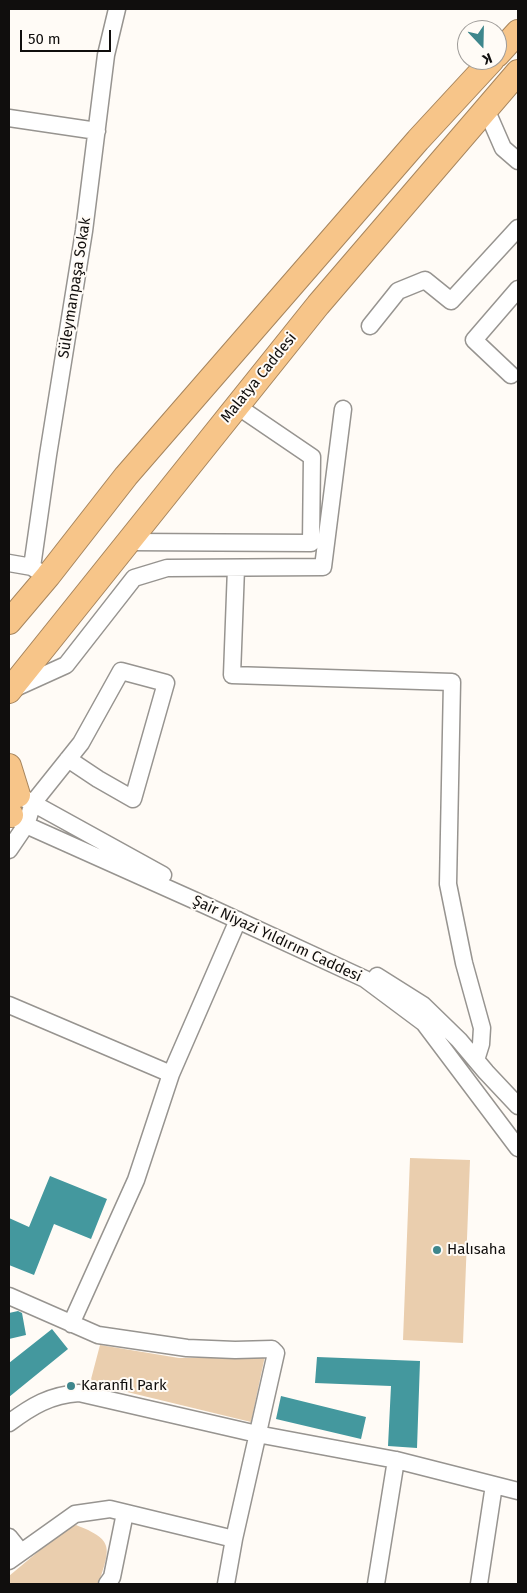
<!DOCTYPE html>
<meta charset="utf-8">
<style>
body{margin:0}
#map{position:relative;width:527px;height:1593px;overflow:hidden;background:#fffbf6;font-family:"Fira Sans",sans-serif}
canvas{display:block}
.frame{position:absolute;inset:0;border:10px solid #100e0d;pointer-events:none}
.north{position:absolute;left:457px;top:20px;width:50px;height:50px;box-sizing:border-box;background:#fffbf6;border:1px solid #9f9c99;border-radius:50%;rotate:159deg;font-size:14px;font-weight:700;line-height:20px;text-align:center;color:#100e0d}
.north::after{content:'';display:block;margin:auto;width:18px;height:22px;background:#3e868c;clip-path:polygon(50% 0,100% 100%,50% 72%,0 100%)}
.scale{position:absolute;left:20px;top:30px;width:91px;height:22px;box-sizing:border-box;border:2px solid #100e0d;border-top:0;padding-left:6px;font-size:15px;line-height:18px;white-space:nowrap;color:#100e0d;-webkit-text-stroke:4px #fffbf6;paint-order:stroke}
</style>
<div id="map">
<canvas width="527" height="1593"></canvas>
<div class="frame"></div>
<div class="north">K</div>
<div class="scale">50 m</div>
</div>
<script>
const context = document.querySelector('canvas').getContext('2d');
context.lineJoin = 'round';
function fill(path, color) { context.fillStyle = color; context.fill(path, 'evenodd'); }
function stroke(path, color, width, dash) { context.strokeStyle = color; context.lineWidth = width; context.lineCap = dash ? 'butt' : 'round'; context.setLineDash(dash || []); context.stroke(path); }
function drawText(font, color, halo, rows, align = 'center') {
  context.font = font + ' "Fira Sans",sans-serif'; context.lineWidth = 4; context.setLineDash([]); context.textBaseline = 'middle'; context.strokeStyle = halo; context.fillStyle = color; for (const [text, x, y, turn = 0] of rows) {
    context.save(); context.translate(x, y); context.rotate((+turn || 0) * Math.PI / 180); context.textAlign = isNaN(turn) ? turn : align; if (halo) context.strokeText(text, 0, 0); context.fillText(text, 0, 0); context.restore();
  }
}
fill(new Path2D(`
 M410,1158L470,1160L463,1343L403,1340Z
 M100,1345L179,1358L265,1356L251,1422L90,1383Z
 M76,1525C115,1540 110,1548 99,1583L9,1584V1576L64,1530Z`), '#eaceae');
fill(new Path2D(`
 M50,1176L107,1199L91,1239L54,1224L34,1275L9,1265V1218L29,1227Z
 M18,1311L22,1313L26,1335L9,1339V1313Z
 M52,1329L68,1349L9,1397V1363Z
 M317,1357L420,1361L417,1448L388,1446L391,1386L315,1383Z
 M281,1396L366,1417L361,1439L276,1419Z`), '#44989e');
const minor = new Path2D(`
 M486,109L503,148L518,161
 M9,118L97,131
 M370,326L398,291L425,280L451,301L518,228
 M511,375L474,340L518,289
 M128,542L311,543L312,457L237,406
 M9,563L32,567L41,573
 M32,567L48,455L84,231L106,55L117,9
 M236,568L232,675L452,682L448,884L464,963L482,1028L481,1044L476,1060
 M13,689L66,665L134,578L167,568L323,567L343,409
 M11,788L18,795L163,875
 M9,813L26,825L207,906L365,979L424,1023L518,1148
 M9,850L26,825L33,803L81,743L121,671L166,683L133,799L98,779L68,759
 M377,976L423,1005L459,1040L486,1072L518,1106
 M9,1005L171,1074
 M9,1296L98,1335L187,1348L235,1350L272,1349L276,1353L234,1539L226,1584
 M71,1324L136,1180L171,1074L238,920
 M9,1423C32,1406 50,1395 79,1393L257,1434L396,1460L518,1491
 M9,1537L21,1552
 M9,1561L75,1514L110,1509L234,1539
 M107,1584L112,1577L125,1513
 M376,1584L396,1460
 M479,1584L494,1485`);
const highway = new Path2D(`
 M497,55L518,32
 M9,622L48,576L126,476L418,140L492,60
 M9,691L318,305L518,72
 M9,766L18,795
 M9,814L11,815`);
stroke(minor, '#979490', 19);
stroke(highway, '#a6855e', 26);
stroke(minor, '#fff', 16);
stroke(highway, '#f7c589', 24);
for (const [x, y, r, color] of [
 [437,1250,5,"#3e868c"],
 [71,1386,5,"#3e868c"]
]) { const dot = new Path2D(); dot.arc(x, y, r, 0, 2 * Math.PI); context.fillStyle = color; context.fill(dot); stroke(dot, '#fffbf6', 2); }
drawText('15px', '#100e0d', '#fffbf6', [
 ["Süleymanpaşa Sokak",75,288,-81],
 ["Malatya Caddesi",259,378,-51],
 ["Şair Niyazi Yıldırım Caddesi",277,939,25]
]);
drawText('15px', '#100e0d', '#fffbf6', [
 ["Halısaha",447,1250],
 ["Karanfil Park",81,1386]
], 'left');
</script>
